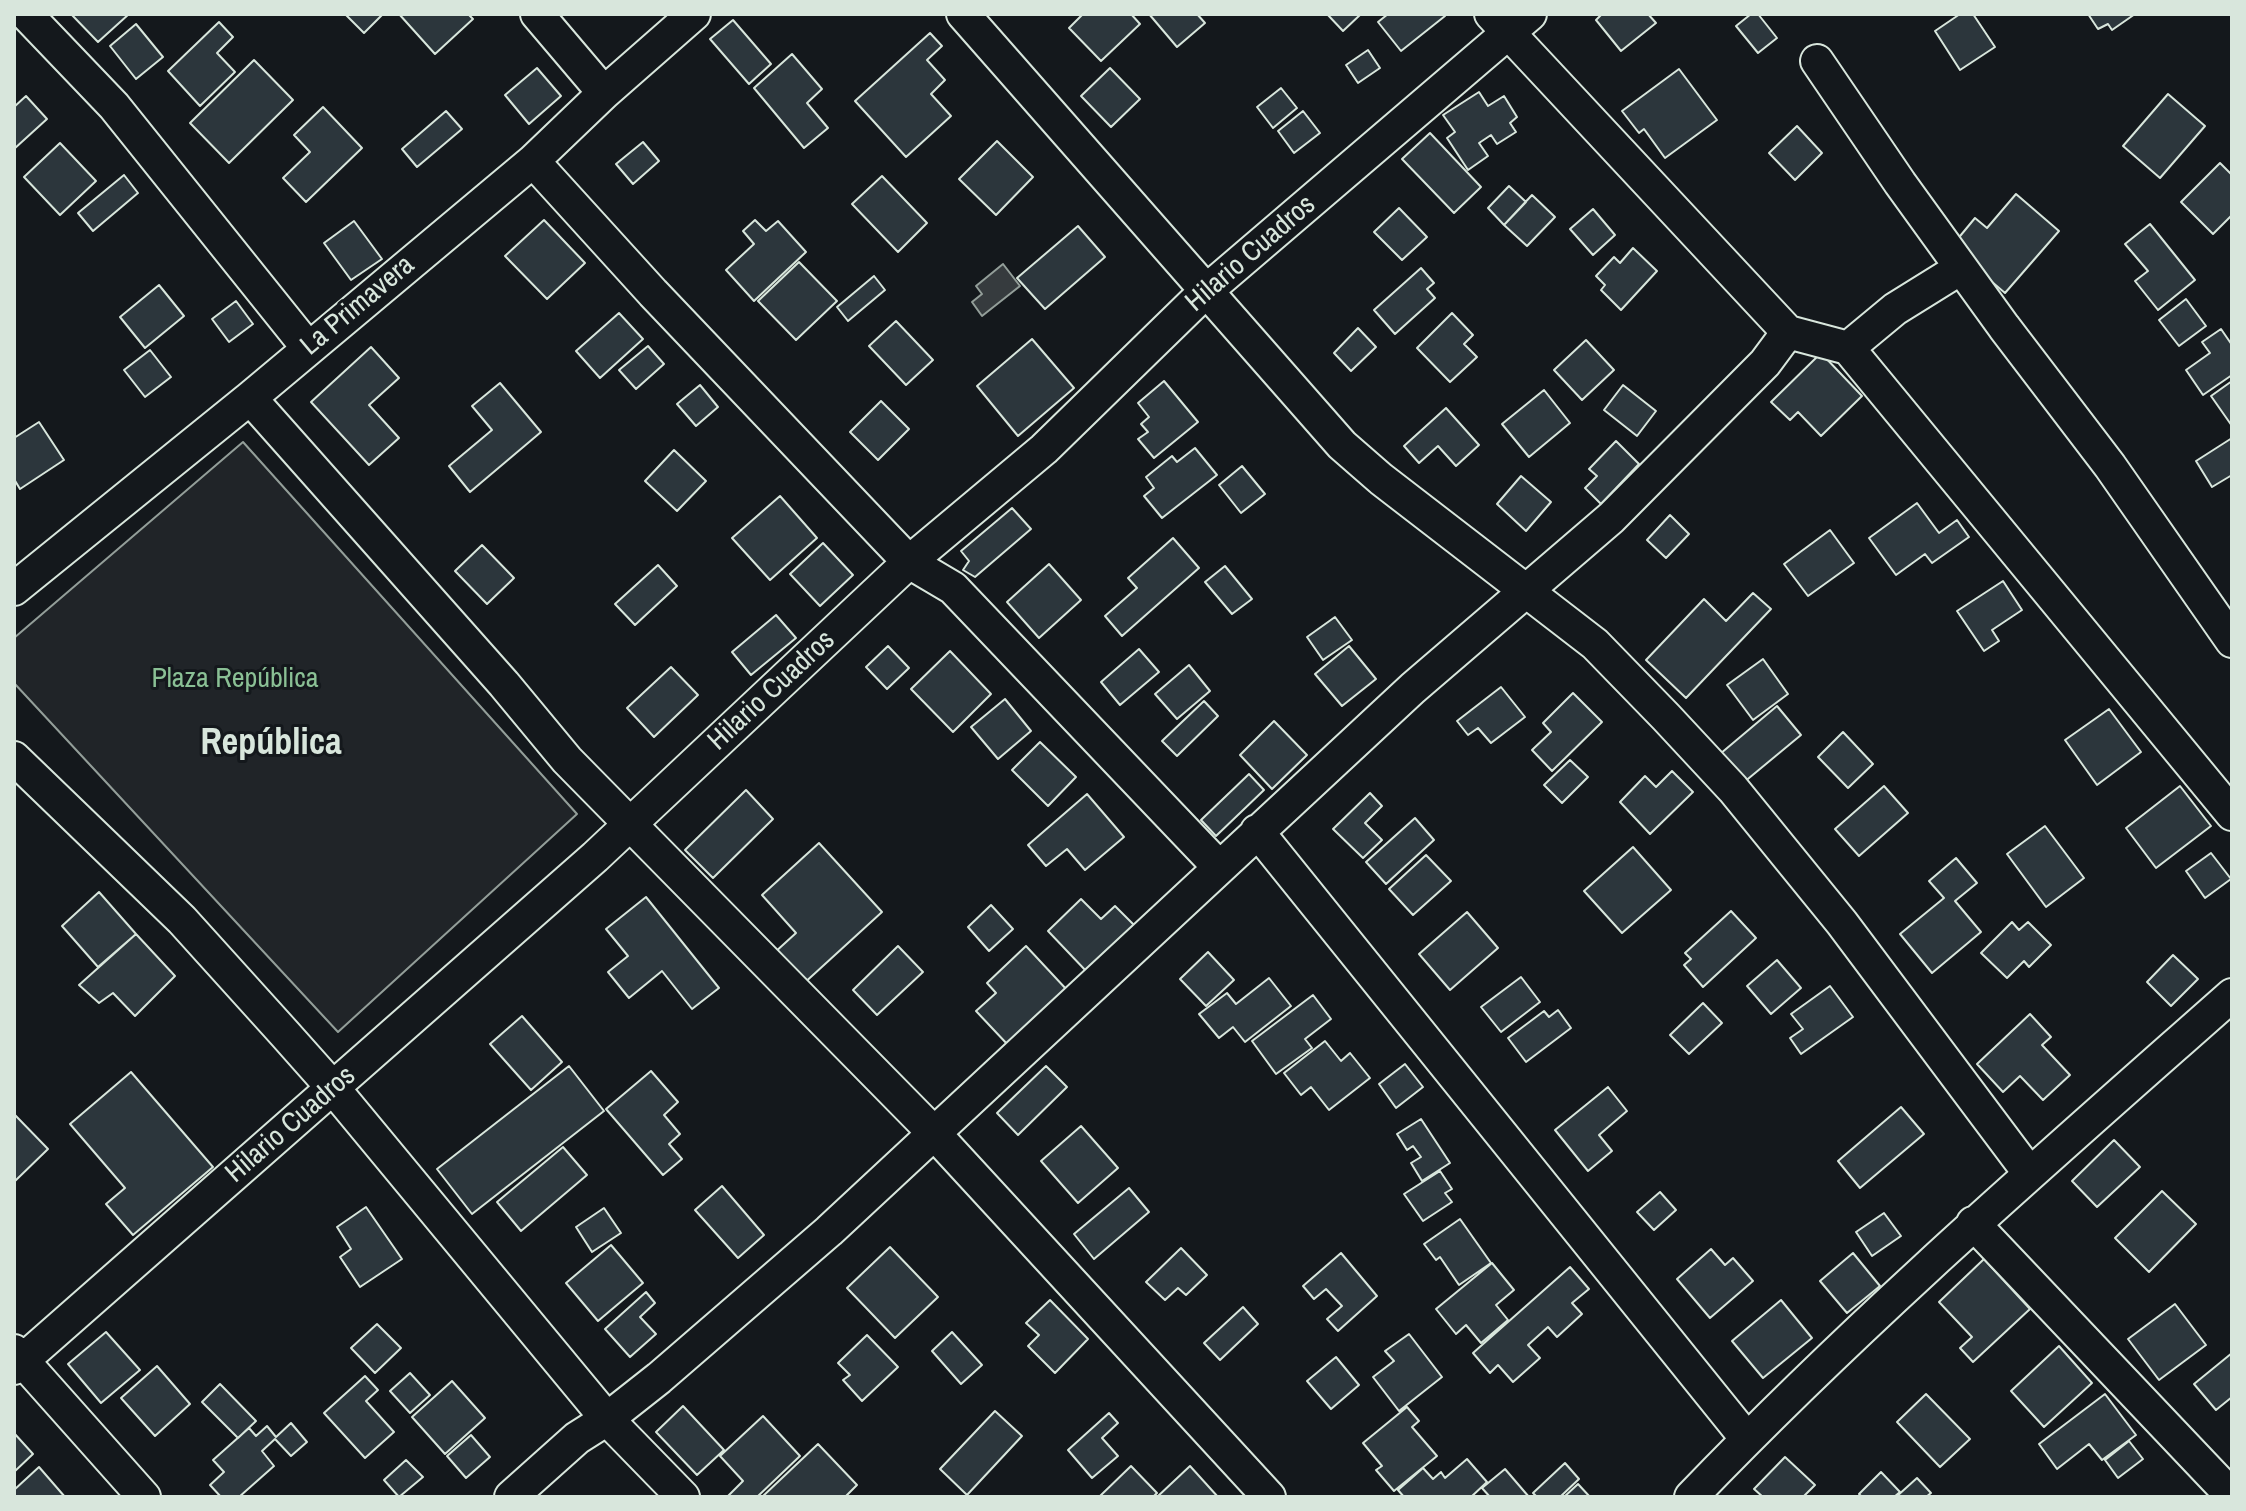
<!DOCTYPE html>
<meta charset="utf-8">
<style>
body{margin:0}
#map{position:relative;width:2246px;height:1511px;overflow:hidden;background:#14181c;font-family:"Archivo Narrow",sans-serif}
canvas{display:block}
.frame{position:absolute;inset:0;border:16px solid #d8e6dc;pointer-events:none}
</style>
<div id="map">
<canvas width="2246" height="1511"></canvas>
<div class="frame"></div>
</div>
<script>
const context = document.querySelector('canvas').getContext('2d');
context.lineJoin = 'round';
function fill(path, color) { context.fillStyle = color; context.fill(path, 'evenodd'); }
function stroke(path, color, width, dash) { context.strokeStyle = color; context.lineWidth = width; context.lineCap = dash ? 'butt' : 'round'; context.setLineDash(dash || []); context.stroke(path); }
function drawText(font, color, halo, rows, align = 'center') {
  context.font = font + ' "Archivo Narrow",sans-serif'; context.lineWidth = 6; context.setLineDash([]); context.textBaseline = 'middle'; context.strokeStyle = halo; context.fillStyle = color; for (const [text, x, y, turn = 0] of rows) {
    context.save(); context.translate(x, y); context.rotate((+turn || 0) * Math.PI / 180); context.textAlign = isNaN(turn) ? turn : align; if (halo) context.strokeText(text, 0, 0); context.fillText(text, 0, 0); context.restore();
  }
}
const green = new Path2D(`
 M243,442L577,814L338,1032L14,683V638Z`);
fill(green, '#202428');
stroke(green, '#939e99', 2);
const water = new Path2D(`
 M1003,264L1020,286L982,316L972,302L982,294L976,286Z`);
fill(water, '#363b3e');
stroke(water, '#939e99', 2);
const building = new Path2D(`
 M71,14H129L98,42Z
 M345,14H383L364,33Z
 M399,14H468L473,19L435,54Z
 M1083,14H1131L1140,24L1101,61L1069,28Z
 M1149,14H1197L1205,23L1177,47Z
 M1327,14H1361L1343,31Z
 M1388,14H1443L1445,16L1401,51L1378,22Z
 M1602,14H1648L1656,23L1621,51L1596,20Z
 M1751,14H1758L1777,38L1758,53L1736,26Z
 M1960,14H1973L1995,47L1960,70L1935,31Z
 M2088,14H2135L2112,30L2108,24L2098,29Z
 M733,20L771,64L749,84L710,39Z
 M219,22L233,37L217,53L235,72L200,106L168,71Z
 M136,24L163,57L136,79L110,46Z
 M930,33L942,46L927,60L945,80L931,94L951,116L906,157L855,101Z
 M1368,50L1380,68L1358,83L1346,65Z
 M792,54L822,89L807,103L828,128L804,148L754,88Z
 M254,60L293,100L229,163L190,123Z
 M537,68L561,96L529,124L505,95Z
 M1110,68L1140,99L1111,127L1081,96Z
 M1679,69L1717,120L1665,158L1644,129L1639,133L1622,111Z
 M1281,88L1297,108L1273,128L1257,107Z
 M1479,92L1488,106L1504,96L1517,117L1510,123L1516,132L1497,144L1491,135L1479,143L1488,156L1468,170L1447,138L1455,132L1443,115Z
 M2168,94L2205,126L2160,178L2123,146Z
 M26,96L47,119L14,149V107Z
 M323,107L362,148L306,202L283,178L310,152L294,135Z
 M446,111L462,129L417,167L402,149Z
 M1303,111L1320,133L1294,153L1278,131Z
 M1797,126L1822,153L1795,180L1769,153Z
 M1430,133L1481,187L1454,213L1402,159Z
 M997,141L1033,177L996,215L959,179Z
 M643,142L659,161L633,184L616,164Z
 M60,143L96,181L60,215L24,177Z
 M2220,163L2232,175V215L2213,234L2181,202Z
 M124,175L138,193L93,231L78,213Z
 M882,176L927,223L898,252L852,204Z
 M1509,186L1526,202L1504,225L1488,208Z
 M2016,194L2059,231L2005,293L1951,247L1975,218L1987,228Z
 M1532,195L1555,217L1527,246L1504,225Z
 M1399,208L1427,237L1402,260L1374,232Z
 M1593,209L1615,235L1593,255L1570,229Z
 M544,220L585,263L547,299L505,256Z
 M755,220L766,231L778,221L806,252L754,301L726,270L754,244L743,231Z
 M354,221L382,259L351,280L324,243Z
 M2150,224L2195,280L2158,310L2135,281L2148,271L2125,244Z
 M1078,226L1105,257L1045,309L1017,278Z
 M1633,248L1657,271L1621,310L1601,290L1605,285L1596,276L1614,257L1620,263Z
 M799,262L837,301L796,340L758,301Z
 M1421,268L1434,283L1427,289L1435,298L1395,334L1374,310Z
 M874,276L885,290L848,321L837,307Z
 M159,285L184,316L145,348L120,317Z
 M2186,299L2206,326L2179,346L2159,320Z
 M236,301L253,324L229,342L212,319Z
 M619,313L643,339L600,378L576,351Z
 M1452,313L1473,335L1464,344L1477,357L1450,382L1417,348Z
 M896,321L933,360L906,385L869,346Z
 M1358,328L1376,347L1351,371L1334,353Z
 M2221,329L2232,345V375L2203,395L2186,370L2210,353L2202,342Z
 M1032,339L1074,388L1018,436L977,386Z
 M1586,340L1614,370L1582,400L1554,370Z
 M648,346L664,364L636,389L619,370Z
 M371,347L399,378L369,405L399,438L369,465L311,402Z
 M150,350L171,377L145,397L124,370Z
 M1821,353L1862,396L1821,436L1798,412L1790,420L1771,402Z
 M1164,381L1198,422L1154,458L1138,439L1148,432L1141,424L1149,417L1138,403Z
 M2232,381V426L2211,396Z
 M500,383L541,432L470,492L449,466L492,430L472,406Z
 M700,385L718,407L696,426L677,404Z
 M1623,385L1656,411L1637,436L1604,410Z
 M1544,390L1570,423L1529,457L1502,424Z
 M881,401L909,429L878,460L850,432Z
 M1446,408L1479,445L1456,466L1438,446L1419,463L1404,446Z
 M39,422L64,460L20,489L14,479V438Z
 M2232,438V475L2212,487L2196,461Z
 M1616,441L1639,464L1601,504L1585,488L1597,476L1589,469Z
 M1195,448L1217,475L1162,518L1144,496L1154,488L1146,477L1172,456L1177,462Z
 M674,450L706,481L677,511L645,481Z
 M1242,466L1265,494L1241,513L1219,485Z
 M1521,476L1551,502L1526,531L1497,504Z
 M780,496L817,538L770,580L732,538Z
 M1917,503L1939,533L1957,520L1969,537L1932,563L1925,554L1896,575L1869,538Z
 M1012,508L1031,529L975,577L963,570L969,561L961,551Z
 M1670,515L1689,534L1666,558L1647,540Z
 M1830,530L1854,563L1808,596L1784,564Z
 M1173,538L1199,568L1122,636L1105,616L1137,588L1128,578Z
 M823,543L853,575L820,606L790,574Z
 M482,545L514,578L487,604L455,571Z
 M1049,564L1081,600L1039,638L1007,602Z
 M658,565L677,586L635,625L615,604Z
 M1225,566L1252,599L1232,614L1205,582Z
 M2003,581L2022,610L1992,630L1999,641L1984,651L1957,611Z
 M1753,593L1771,609L1686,698L1646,660L1704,599L1726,621Z
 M776,615L796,638L751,675L732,652Z
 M1335,617L1352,640L1323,660L1307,637Z
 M888,646L909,668L887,689L866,667Z
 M1349,646L1376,679L1342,706L1315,674Z
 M1139,649L1159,672L1120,705L1101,682Z
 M950,651L991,694L953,732L911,689Z
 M1763,659L1788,694L1753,720L1727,685Z
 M1189,665L1210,691L1177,719L1155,694Z
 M671,667L698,695L654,737L627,708Z
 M1501,687L1525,717L1491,743L1478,728L1468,735L1457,721Z
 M1573,693L1602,722L1552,771L1532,750L1551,732L1543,723Z
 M1005,699L1031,731L998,759L971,727Z
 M1204,701L1218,716L1177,756L1162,741Z
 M1777,706L1801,735L1743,783L1720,754Z
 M2109,709L2141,752L2097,785L2065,740Z
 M1274,721L1307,755L1272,789L1240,755Z
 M1843,732L1873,764L1848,788L1818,757Z
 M1040,742L1076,777L1048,806L1012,770Z
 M1570,760L1588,777L1562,803L1544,785Z
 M1672,771L1693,792L1650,834L1620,802L1645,776L1656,787Z
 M1249,774L1264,790L1216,836L1201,820Z
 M1884,786L1908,813L1859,856L1835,829Z
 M2180,786L2211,826L2156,868L2126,828Z
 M746,790L773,819L713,878L685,850Z
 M1370,793L1382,806L1365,823L1382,840L1363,858L1333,829Z
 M1087,794L1124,837L1085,870L1067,849L1046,866L1028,845Z
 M1415,818L1434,840L1386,884L1366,862Z
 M2045,826L2084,878L2046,907L2007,854Z
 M819,843L882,912L801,986L773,954L796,933L762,895Z
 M1633,847L1671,890L1622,933L1584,891Z
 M2211,853L2231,879L2205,898L2186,871Z
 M1426,855L1451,881L1413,915L1389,889Z
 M1956,858L1977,883L1955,901L1981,932L1932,973L1900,934L1944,898L1929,881Z
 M99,892L136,934L98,967L62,926Z
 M646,897L719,988L692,1009L662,971L629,998L608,972L628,956L606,929Z
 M1081,899L1101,919L1115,906L1135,926L1087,972L1048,931Z
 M991,905L1013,929L989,951L968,927Z
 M1731,911L1756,938L1703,987L1684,965L1691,959L1685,953Z
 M1467,912L1498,948L1450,990L1419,954Z
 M2012,922L2019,930L2028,922L2051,945L2029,967L2024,961L2007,978L1981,953Z
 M136,934L175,976L135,1016L113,993L99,1003L79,985Z
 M898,946L923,972L877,1015L853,990Z
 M1026,946L1067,990L1008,1045L976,1011L996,993L987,983Z
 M1208,952L1234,980L1206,1006L1180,979Z
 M2173,955L2198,979L2171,1006L2147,982Z
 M1777,960L1801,988L1771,1014L1747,986Z
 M1521,977L1540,1002L1501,1032L1481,1007Z
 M1269,978L1291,1006L1245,1042L1233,1027L1219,1038L1199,1014L1227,993L1236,1004Z
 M1830,986L1853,1017L1801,1054L1790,1038L1803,1029L1791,1014Z
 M1313,995L1331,1019L1305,1039L1312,1048L1276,1074L1252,1041Z
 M1703,1003L1722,1023L1689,1054L1670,1035Z
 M1558,1010L1571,1028L1526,1062L1508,1038L1544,1011L1549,1017Z
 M2030,1014L2051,1037L2042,1045L2070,1075L2043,1100L2020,1076L2003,1092L1977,1064Z
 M522,1016L562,1062L531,1090L490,1044Z
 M1325,1041L1341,1061L1350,1053L1370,1078L1329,1110L1311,1087L1301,1095L1284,1073Z
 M1405,1064L1423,1087L1396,1108L1379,1084Z
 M569,1066L604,1111L472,1214L437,1169Z
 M1046,1066L1067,1087L1018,1135L997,1113Z
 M651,1071L678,1102L664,1115L680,1134L669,1144L682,1159L663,1175L606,1109Z
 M131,1072L213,1167L133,1235L106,1204L125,1188L70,1124Z
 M1608,1087L1627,1111L1599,1135L1612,1151L1588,1171L1555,1130Z
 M1901,1107L1924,1134L1860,1188L1838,1161Z
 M14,1114L48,1149L14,1182Z
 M1421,1119L1450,1163L1422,1181L1411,1163L1421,1157L1413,1146L1407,1150L1397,1134Z
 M1081,1126L1118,1168L1078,1203L1041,1161Z
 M2114,1140L2140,1167L2097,1207L2072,1181Z
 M563,1147L587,1175L521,1231L497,1202Z
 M1440,1171L1452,1189L1445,1193L1452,1202L1423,1221L1404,1194Z
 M722,1186L764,1235L738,1258L695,1210Z
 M1129,1188L1149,1212L1094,1259L1074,1234Z
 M2162,1191L2196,1224L2149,1272L2115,1238Z
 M1660,1192L1676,1210L1654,1230L1637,1212Z
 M366,1207L402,1259L360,1287L340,1257L351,1249L337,1227Z
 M604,1208L621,1233L592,1252L576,1227Z
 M1884,1213L1901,1236L1872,1256L1856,1232Z
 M1460,1219L1491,1263L1459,1285L1440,1257L1436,1260L1424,1244Z
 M611,1245L643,1283L598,1321L566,1283Z
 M890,1247L938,1297L895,1338L847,1288Z
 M1181,1248L1207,1275L1186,1295L1178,1288L1165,1300L1146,1282Z
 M1711,1249L1725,1265L1733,1258L1753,1281L1710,1318L1677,1279Z
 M1341,1253L1377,1296L1338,1331L1327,1319L1342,1306L1326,1289L1314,1299L1303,1286Z
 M1853,1253L1880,1286L1847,1313L1820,1281Z
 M1984,1259L2030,1309L1973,1362L1960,1348L1972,1337L1939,1302Z
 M1492,1263L1514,1290L1496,1305L1508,1320L1481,1343L1466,1325L1456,1334L1436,1309Z
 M1570,1267L1589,1289L1572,1303L1582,1314L1557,1337L1548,1327L1528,1345L1540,1358L1513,1382L1498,1365L1490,1373L1473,1353Z
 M646,1292L655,1303L640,1317L656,1334L630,1357L605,1329Z
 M1050,1300L1088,1339L1055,1373L1028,1346L1039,1335L1026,1323Z
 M1781,1300L1812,1338L1763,1378L1732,1341Z
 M2175,1304L2206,1345L2159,1380L2128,1339Z
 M1243,1307L1258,1324L1220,1360L1204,1343Z
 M377,1324L401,1348L375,1373L351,1348Z
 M106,1332L140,1370L101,1403L68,1364Z
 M952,1332L982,1365L961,1384L932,1351Z
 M1409,1334L1442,1377L1399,1411L1373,1377L1394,1361L1385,1351Z
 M867,1335L898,1367L862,1401L843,1380L850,1375L838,1363Z
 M2059,1346L2092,1383L2044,1427L2011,1391Z
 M2232,1353V1397L2216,1410L2194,1384Z
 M1336,1357L1359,1385L1331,1409L1307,1381Z
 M157,1366L190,1404L155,1436L121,1398Z
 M410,1373L430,1395L410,1413L390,1391Z
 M365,1376L378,1390L366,1401L394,1432L365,1458L324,1413Z
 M452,1381L485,1418L445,1454L412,1417Z
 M220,1384L256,1421L238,1438L202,1402Z
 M1926,1394L1970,1439L1940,1467L1897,1422Z
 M2105,1394L2136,1435L2102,1460L2089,1444L2057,1469L2039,1444Z
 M683,1406L724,1450L697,1475L656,1432Z
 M1407,1407L1419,1421L1412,1427L1437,1456L1394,1491L1376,1470L1382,1466L1363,1443Z
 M995,1411L1022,1436L967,1495L940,1469Z
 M1109,1413L1118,1423L1102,1438L1118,1456L1092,1478L1068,1450Z
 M763,1416L800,1456L757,1497H727L743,1481L720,1456Z
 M291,1423L307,1442L291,1456L275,1439L262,1451L274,1466L239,1497H221L210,1485L224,1472L213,1460L249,1428L256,1436L267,1426L276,1437Z
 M14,1433L33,1454L14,1472Z
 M471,1435L490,1457L466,1478L447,1456Z
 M2129,1441L2143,1459L2118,1478L2105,1460Z
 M818,1444L857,1485L845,1497H762Z
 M1785,1457L1815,1485L1803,1497H1763L1754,1489Z
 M1467,1459L1487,1482L1471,1497H1404L1398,1490L1423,1468L1433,1479L1441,1472L1445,1478Z
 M406,1460L423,1477L399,1497L384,1480Z
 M1565,1463L1579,1479L1560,1497H1537L1533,1493Z
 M1131,1466L1157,1493L1153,1497H1099Z
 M1190,1466L1218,1497H1157Z
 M39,1467L65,1497H14V1490Z
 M1505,1469L1529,1497H1490L1482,1488Z
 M1881,1472L1900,1492L1894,1497H1862L1859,1494Z
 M1917,1478L1931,1493L1926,1497H1896Z
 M1578,1484L1590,1497H1564Z`);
fill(building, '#2c363c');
stroke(building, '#d8e6dc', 2);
const street = new Path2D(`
 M26,14L114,106L308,348
 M537,14L604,93
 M963,14L1342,445L1381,479L1595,644L1666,717L1733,789L1842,923L2030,1174
 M1491,14L1788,332
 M1817,61L1900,183L2004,327L2110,466L2232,641
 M533,161L653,293L909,562L953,588L1219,867
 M1848,348L2232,814
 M250,398L504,684L567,760L933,1132L1269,1497
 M14,589L250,398L533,161L604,93L694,14
 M14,758L182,920L285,1034L333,1088L607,1419L683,1497
 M1257,831L1747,1439
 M1973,1223L2232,1496
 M14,1351L144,1497
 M14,1368L595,857L909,562L1044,449L1205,292L1530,14
 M511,1497L577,1438L607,1419L659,1378L829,1231L1413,688L1611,518L1765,363L1788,332L1848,348L1895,309L1961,268
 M1691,1497C1862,1319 2048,1158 2232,995`);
stroke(street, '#d8e6dc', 36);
stroke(street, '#14181c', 32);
drawText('28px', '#d8e6dc', '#14181c', [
 ["Hilario Cuadros",1251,254,-41],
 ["La Primavera",358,306,-40],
 ["Hilario Cuadros",772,691,-43],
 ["Hilario Cuadros",291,1125,-41]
]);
drawText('28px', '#8ac095', '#14181c', [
 ["Plaza República",235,679]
]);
drawText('bold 36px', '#d8e6dc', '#14181c', [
 ["República",271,744]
]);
</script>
